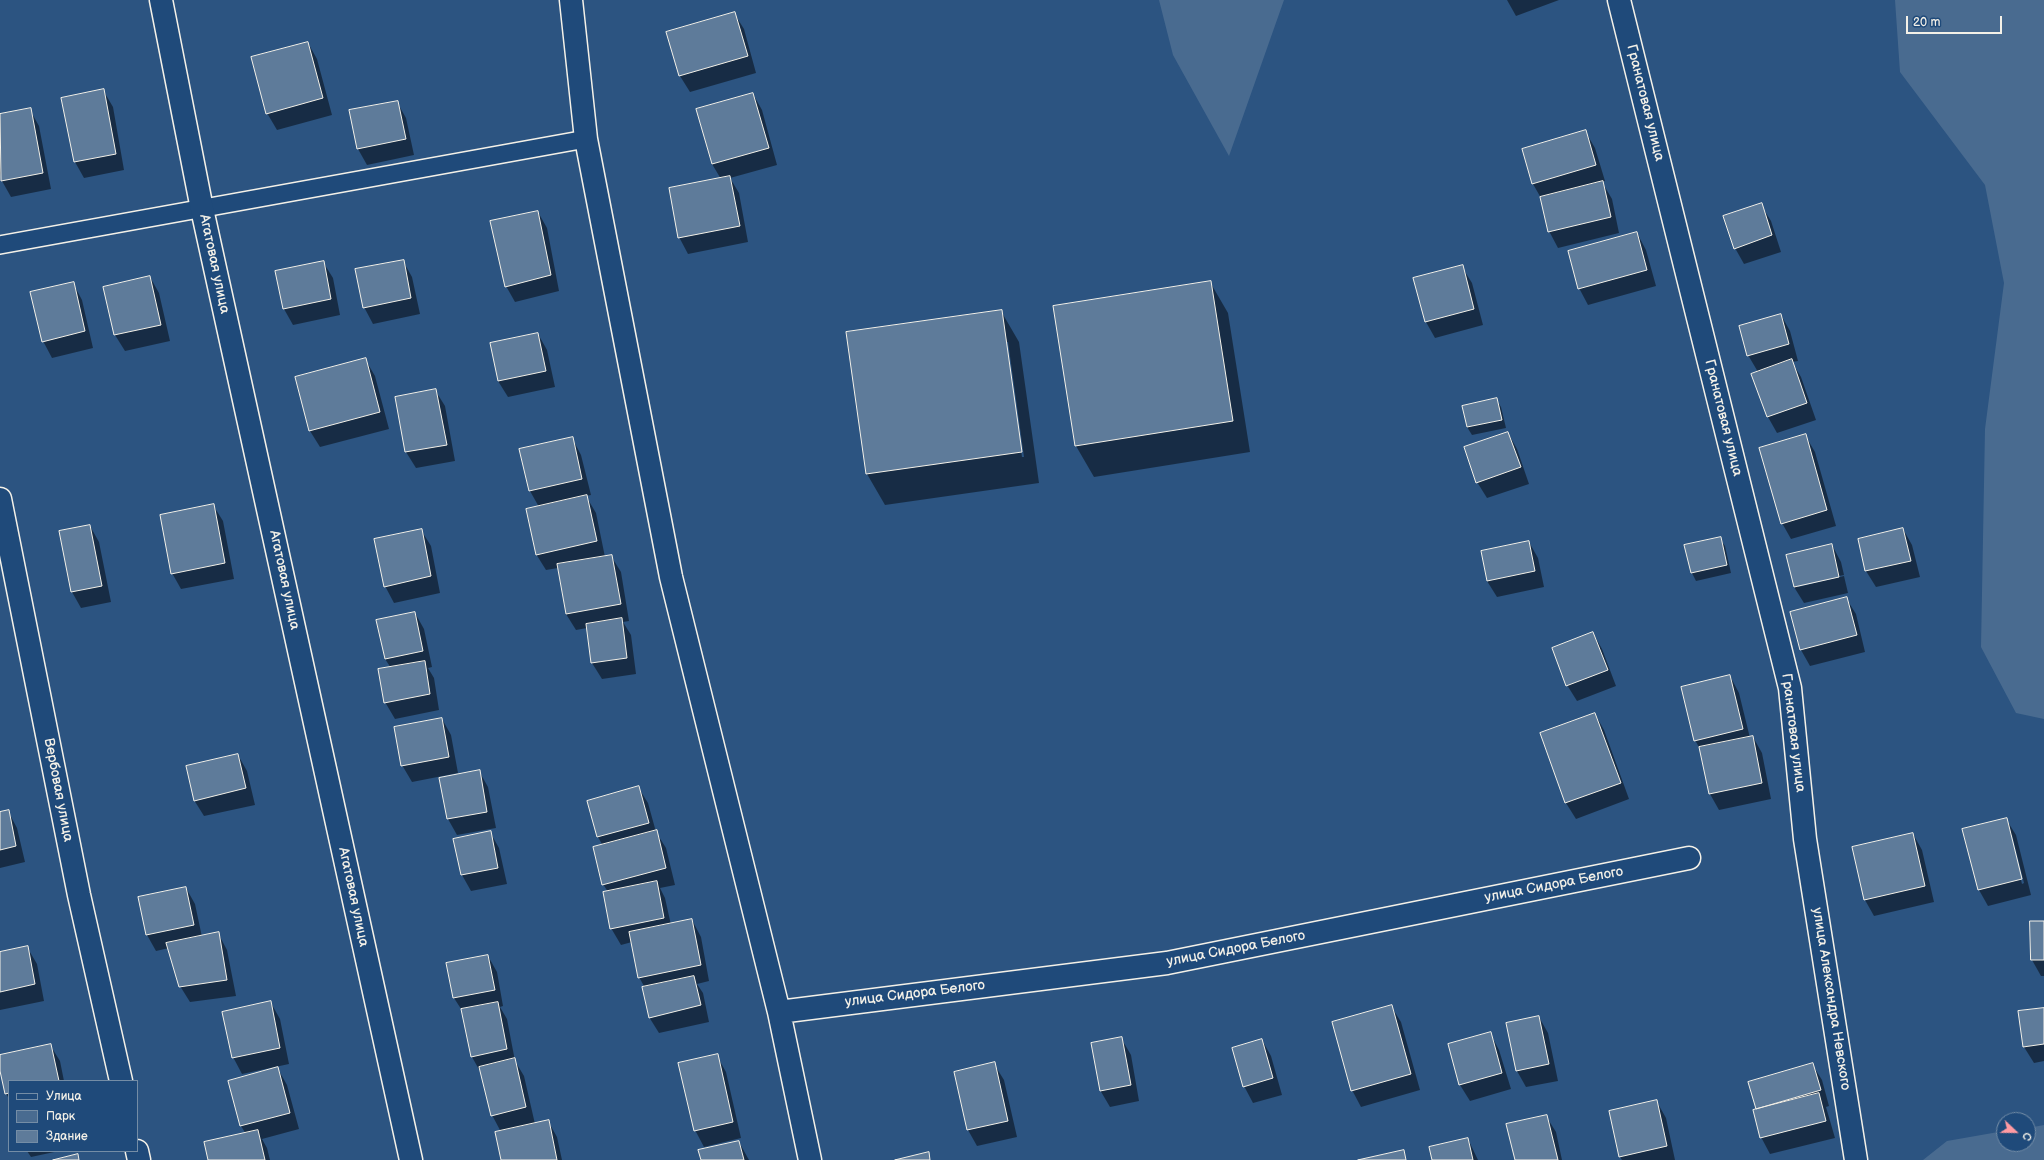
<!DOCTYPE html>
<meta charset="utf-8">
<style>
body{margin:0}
#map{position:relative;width:2044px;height:1160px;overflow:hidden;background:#2c5481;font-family:"Balsamiq Sans",sans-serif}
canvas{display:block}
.legend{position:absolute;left:8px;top:1080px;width:130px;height:72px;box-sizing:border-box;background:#1f4a7a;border:1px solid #748da6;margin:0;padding:5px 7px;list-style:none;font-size:12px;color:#f4f1e8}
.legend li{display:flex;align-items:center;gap:8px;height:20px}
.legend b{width:20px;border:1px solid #748da6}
.north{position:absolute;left:1996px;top:1112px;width:40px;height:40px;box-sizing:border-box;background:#1f4a7a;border:1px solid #748da6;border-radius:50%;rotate:112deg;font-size:11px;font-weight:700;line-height:16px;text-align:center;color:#f4f1e8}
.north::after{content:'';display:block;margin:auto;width:14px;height:18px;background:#ff9aa2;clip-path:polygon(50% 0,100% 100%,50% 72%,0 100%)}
.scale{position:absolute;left:1906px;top:16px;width:96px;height:18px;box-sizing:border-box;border:2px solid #f4f1e8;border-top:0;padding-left:5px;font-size:12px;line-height:14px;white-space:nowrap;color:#f4f1e8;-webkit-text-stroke:3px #1f4a7a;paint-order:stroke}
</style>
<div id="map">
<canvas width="2044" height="1160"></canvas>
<ul class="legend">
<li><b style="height:5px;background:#1f4a7a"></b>Улица</li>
<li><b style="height:11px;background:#496b90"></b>Парк</li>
<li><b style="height:11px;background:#5e7b9a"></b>Здание</li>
</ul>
<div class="north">С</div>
<div class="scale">20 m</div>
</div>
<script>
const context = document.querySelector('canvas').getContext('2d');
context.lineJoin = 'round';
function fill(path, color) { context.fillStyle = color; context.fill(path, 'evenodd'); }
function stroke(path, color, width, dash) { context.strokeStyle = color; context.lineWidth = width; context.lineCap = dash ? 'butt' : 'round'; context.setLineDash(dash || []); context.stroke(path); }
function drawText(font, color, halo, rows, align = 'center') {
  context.font = font + ' "Balsamiq Sans",sans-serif'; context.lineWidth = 3; context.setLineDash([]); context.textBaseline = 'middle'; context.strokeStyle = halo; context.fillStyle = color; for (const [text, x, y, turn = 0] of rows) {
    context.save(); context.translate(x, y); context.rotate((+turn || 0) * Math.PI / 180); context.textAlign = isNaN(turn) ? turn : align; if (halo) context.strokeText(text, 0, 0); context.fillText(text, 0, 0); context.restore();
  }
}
fill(new Path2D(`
 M1159,0H1284L1229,156L1173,55Z
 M1895,0H2044V719L2016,713L1981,647L1985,429L2004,283L1985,185L1900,72Z
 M2044,1125V1160H1923L1947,1141L2004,1131V1144H2028V1128Z`), '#496b90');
fill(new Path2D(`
 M1507,0H1559L1516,16Z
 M734,13L744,29L756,73L690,92L680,76L668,32Z
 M308,43L317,59L332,115L277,130L267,113Z
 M103,90L113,107L124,170L84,178L75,162Z
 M753,94L762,110L777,165L730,178L739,193L748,242L688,254L679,237L721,179L712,164L697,110Z
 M397,102L406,118L414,155L367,165L358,149Z
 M30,110L39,126L51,189L11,197L2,181L0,173V115Z
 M1585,131L1595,148L1605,181L1602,182L1612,199L1619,233L1558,248L1549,231L1541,198L1533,184L1523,150Z
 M1761,205L1771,221L1781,252L1744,264L1735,248Z
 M538,212L547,228L559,291L515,302L506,286Z
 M1637,233L1646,250L1656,286L1588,305L1579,288Z
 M403,261L412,277L420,314L373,324L364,307Z
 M323,262L333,278L340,315L293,325L284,309L276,272Z
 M1462,267L1472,283L1483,325L1435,338L1426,322Z
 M150,277L159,293L170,341L125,351L115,335L104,288Z
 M1210,282L1228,313L1250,452L1094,477L1076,446L1054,307Z
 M73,283L82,300L93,348L52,358L43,341Z
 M1001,311L1019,342L1039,483L885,505L867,474L847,333ZM1006,342H1008L1024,457H1022Z
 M1781,315L1790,331L1798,361L1792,362L1801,377L1816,420L1777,433L1768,417L1753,374L1758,372L1748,355Z
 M538,334L547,350L555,387L508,397L498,381Z
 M365,359L375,376L389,429L320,447L310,431L296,378Z
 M435,390L445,406L455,461L416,468L406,452L396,398Z
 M1496,399L1501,407L1506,428L1472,435L1467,427L1463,407Z
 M1508,433L1517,449L1529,484L1487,498L1477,482Z
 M1805,435L1815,452L1836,526L1791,539L1782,523Z
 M572,438L581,455L591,495L586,496L596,513L605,557L611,556L621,572L629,621L623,622L631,635L636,674L602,679L592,663L587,628L576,630L566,614L558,568L546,570L536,554L539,507L530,491L521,450Z
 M213,505L223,521L234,579L181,589L172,573Z
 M90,526L99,542L111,602L81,608L72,592Z
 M1903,529L1912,545L1920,577L1876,587L1866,571L1859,539Z
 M421,530L431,546L440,593L394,603L385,586Z
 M1720,539L1725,546L1731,573L1696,581L1692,573L1686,546Z
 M1529,542L1538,558L1544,587L1497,597L1487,581Z
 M1832,545L1841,562L1844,575L1798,585V587L1844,576L1848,593L1804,603L1794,587Z
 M1846,598L1856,614L1865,652L1810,666L1801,650L1792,613Z
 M415,613L424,629L432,667L428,668L434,678L439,710L395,719L385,702L391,668L385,659L377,621Z
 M1593,633L1602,649L1616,686L1577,701L1567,685Z
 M1730,676L1739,693L1750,738L1753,737L1762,753L1771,799L1719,810L1710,794L1701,751L1695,740Z
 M1595,714L1604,730L1629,799L1576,819L1566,803L1541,734Z
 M442,719L451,735L458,773L412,782L402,765Z
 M238,755L247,771L255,805L204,816L194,800Z
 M479,771L488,787L496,828L457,835L448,819L440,778Z
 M638,787L648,803L656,832L666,848L675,885L660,888L665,898L671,925L692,920L701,937L709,981L697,984L703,993L709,1022L659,1033L649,1017L645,988L639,977L632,942L621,945L611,928L608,892L603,884V846L598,837L588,801Z
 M8,811L17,828L25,862L0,868V813Z
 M2006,819L2016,835L2031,895L1988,906L1979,890L1963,830ZM2010,835H2012L2024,883L2022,884Z
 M490,832L499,848L507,884L471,891L462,875L454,840Z
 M1913,834L1922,850L1934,902L1874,916L1865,900Z
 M186,888L195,904L202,937L218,933L227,950L236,996L190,1002L180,986L169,948L156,951L147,935Z
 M2031,922H2044V976H2041L2032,960Z
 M27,947L37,964L44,1001L0,1010V953Z
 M488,956L497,972L503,1006L500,1007L507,1019L515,1061L524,1076L535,1124L548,1121L557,1137L562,1160H502L501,1132L492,1115L481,1073L472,1057L463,1012L454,998L448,964Z
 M271,1003L280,1019L289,1064L242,1074L233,1057Z
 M1391,1006L1401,1022L1420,1090L1361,1107L1352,1090Z
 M2044,1009V1061L2034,1063L2024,1047Z
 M1539,1017L1548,1033L1558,1081L1526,1087L1517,1071Z
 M1490,1033L1499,1050L1511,1089L1470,1101L1460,1085L1449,1045Z
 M1121,1038L1131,1055L1139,1101L1110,1107L1100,1090Z
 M1262,1040L1271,1056L1282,1095L1253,1103L1244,1086Z
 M50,1045L60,1061L64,1081H9V1099L6,1093L0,1067V1056Z
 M717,1056L726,1072L741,1138L704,1147L695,1130Z
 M994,1064L1004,1080L1017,1137L977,1146L968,1130L955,1072Z
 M1812,1064L1822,1080L1829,1106L1826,1107L1835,1138L1770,1154L1761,1137L1757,1110L1749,1082Z
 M278,1069L287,1085L299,1129L262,1139L267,1148L270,1160H209L246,1134L241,1126L229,1081Z
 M1657,1102L1666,1118L1675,1160H1622L1620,1157Z
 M1546,1116L1556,1132L1562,1160H1516Z
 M1468,1139L1478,1160H1433Z
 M739,1142L749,1160H702Z
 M27,1151H59L31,1157Z`), '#0007');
const building = new Path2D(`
 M735,12L748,56L679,76L666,32Z
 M308,42L323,98L266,114L251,57Z
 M104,89L116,154L74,162L61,98Z
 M753,93L769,148L712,164L696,109Z
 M398,101L406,139L357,149L349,110Z
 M31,108L43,173L1,181L0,114Z
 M1586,130L1596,165L1532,184L1522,149Z
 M730,176L740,226L678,238L669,188Z
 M1603,181L1611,217L1548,232L1540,197Z
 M1762,203L1772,235L1734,249L1723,216Z
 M538,211L551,275L505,287L490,221Z
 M1637,232L1647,270L1578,289L1568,251Z
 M404,260L411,298L363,308L355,269Z
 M324,261L331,299L283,309L275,271Z
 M1463,265L1474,309L1425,322L1413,278Z
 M150,276L161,325L114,335L103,287Z
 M1211,281L1233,421L1075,446L1053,306Z
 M74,282L85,331L42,342L30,292Z
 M1002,310L1022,452L866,474L846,332Z
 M1781,314L1789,344L1747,356L1739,326Z
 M538,333L546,371L498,381L490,343Z
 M366,358L380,412L309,431L295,377Z
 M1792,359L1807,403L1767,417L1751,374Z
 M436,389L447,445L405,452L395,397Z
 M1497,398L1502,420L1467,427L1462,406Z
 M1508,432L1521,467L1476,483L1464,447Z
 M1806,434L1827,510L1781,524L1759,448Z
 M573,437L582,479L529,491L519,449Z
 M587,495L597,541L536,555L526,509Z
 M214,504L225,563L171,574L160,515Z
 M90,525L102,586L71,592L59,531Z
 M1903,528L1911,561L1865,571L1858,539Z
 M422,529L431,576L384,587L374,539Z
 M1721,537L1727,565L1691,573L1684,545Z
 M1529,541L1535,571L1487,581L1481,551Z
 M1832,544L1839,577L1794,587L1786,555Z
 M612,555L621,604L566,614L557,564Z
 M1847,597L1857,635L1800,650L1790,612Z
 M415,612L423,651L385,659L376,620Z
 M622,618L627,658L591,663L586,624Z
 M1593,632L1608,670L1566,686L1552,648Z
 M425,661L430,694L384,703L378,669Z
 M1730,675L1743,729L1694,741L1681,687Z
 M1595,713L1621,783L1565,803L1540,733Z
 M442,718L449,757L401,766L394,727Z
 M1753,736L1762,783L1709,794L1699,747Z
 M238,754L246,788L194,801L186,766Z
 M480,770L487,812L447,819L439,778Z
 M639,786L649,823L597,837L587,801Z
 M9,810L16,846L0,850V812Z
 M2007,818L2022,879L1978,890L1962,829Z
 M657,830L666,868L602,885L593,847Z
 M491,831L498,868L461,875L453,839Z
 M1913,833L1925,886L1864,900L1852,847Z
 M657,881L664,918L610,929L603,892Z
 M186,887L194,925L146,935L138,897Z
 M692,919L701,965L638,978L629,932Z
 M2030,921H2044V960H2031Z
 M219,932L227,980L179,987L166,943Z
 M28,946L35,984L0,992V952Z
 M488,955L495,990L453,998L446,963Z
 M694,976L701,1005L649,1018L642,987Z
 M271,1001L280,1048L232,1058L222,1012Z
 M498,1002L507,1049L471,1057L461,1009Z
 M1392,1005L1411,1074L1351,1091L1332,1022Z
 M2044,1008V1044L2023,1047L2018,1011Z
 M1539,1016L1549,1064L1516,1071L1506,1023Z
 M1491,1032L1502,1073L1459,1085L1448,1044Z
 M1122,1037L1131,1085L1100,1091L1091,1043Z
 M1262,1039L1273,1078L1243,1087L1232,1048Z
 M51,1044L59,1081H9V1093L5,1094L0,1071V1055Z
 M718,1054L733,1122L694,1131L678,1063Z
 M515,1058L526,1107L491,1116L479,1067Z
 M995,1062L1008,1121L967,1130L954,1072Z
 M1813,1063L1821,1090L1756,1109L1748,1082Z
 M278,1067L290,1113L240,1126L228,1081Z
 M1819,1093L1826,1121L1760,1138L1753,1110Z
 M1657,1100L1667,1146L1619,1157L1609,1111Z
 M1547,1115L1558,1160H1515L1506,1124Z
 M549,1120L557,1160H501L495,1132Z
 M258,1130L265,1160H208L204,1142Z
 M1468,1138L1473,1160H1432L1429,1147Z
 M739,1141L744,1160H701L698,1150Z
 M1404,1150L1406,1160H1358Z
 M929,1152L930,1160H895Z
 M78,1154L79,1160H53Z`);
fill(building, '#5e7b9a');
stroke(building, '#f4f1e8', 1);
const service = new Path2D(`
 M0,245L586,139`);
const minor = new Path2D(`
 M161,0L202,209L411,1160
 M571,0L586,139L671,577L779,1012L810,1160
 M1619,0L1790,688L1805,839L1856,1160
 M0,499L79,895L121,1081
 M779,1012L1167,963L1689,858
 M137,1151L139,1160`);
stroke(service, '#f4f1e8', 20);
stroke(minor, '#f4f1e8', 25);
stroke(service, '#1f4a7a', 17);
stroke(minor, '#1f4a7a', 22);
drawText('14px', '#f4f1e8', '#1f4a7a', [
 ["Гранатовая улица",1645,103,76],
 ["Агатовая улица",214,264,78],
 ["Гранатовая улица",1723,418,76],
 ["Агатовая улица",284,580,78],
 ["Гранатовая улица",1793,733,83],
 ["Вербовая улица",58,790,79],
 ["улица Сидора Белого",1554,885,-11],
 ["Агатовая улица",353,897,78],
 ["улица Сидора Белого",1236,949,-11],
 ["улица Сидора Белого",915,994,-7],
 ["улица Александра Невского",1831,999,81]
]);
</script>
